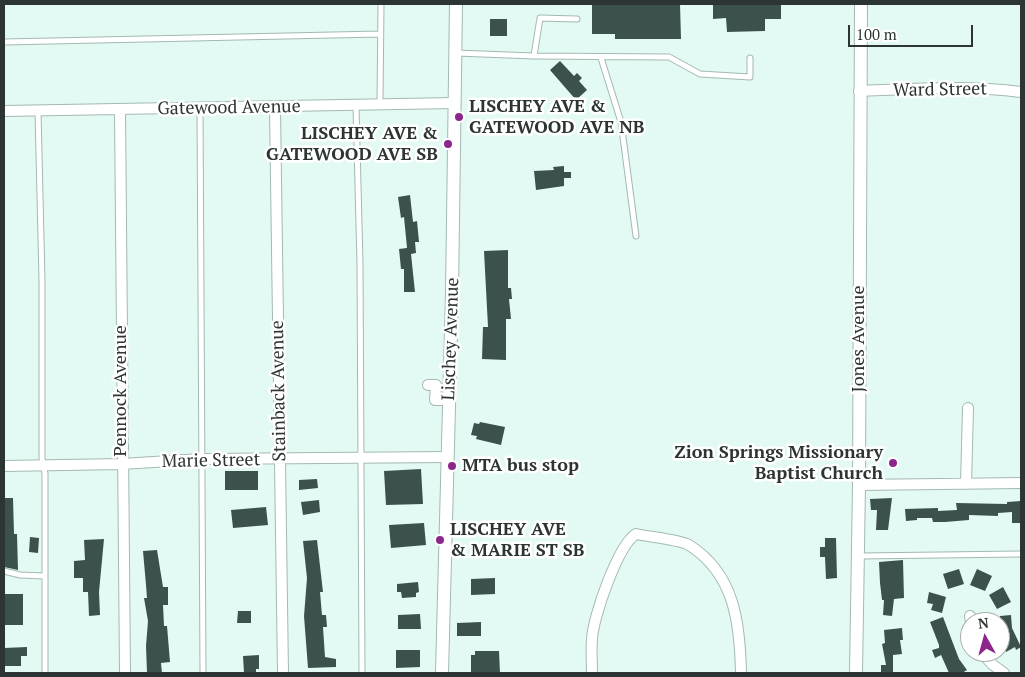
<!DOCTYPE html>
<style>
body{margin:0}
#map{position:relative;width:1025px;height:677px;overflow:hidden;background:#e3faf4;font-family:"PT Serif",serif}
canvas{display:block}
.frame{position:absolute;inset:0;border:5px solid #2c3533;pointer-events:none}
.north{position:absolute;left:960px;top:612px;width:50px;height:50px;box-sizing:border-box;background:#fff;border:1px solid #abaead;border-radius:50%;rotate:353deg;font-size:14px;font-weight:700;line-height:20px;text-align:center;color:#2c3533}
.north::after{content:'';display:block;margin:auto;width:18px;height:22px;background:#8d268c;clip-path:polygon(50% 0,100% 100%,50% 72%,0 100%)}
.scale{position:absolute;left:848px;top:25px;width:125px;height:22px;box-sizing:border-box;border:2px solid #2c3533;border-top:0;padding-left:6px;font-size:15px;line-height:18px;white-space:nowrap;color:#2c3533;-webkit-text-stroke:4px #fff;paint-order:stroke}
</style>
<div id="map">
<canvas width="1025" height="677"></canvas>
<div class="frame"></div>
<div class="north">N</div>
<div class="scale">100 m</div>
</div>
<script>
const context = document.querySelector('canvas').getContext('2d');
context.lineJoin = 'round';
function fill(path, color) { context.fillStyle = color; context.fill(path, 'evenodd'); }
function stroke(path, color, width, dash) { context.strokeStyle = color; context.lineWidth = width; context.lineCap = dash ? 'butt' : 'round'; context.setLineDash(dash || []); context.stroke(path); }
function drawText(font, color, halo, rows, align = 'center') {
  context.font = font + ' "PT Serif",serif'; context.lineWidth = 5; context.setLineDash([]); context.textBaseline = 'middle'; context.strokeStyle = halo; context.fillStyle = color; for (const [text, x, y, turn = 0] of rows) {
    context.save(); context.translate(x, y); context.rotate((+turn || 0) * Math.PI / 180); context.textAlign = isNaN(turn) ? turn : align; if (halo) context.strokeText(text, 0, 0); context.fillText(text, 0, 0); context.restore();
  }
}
fill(new Path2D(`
 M592,4H680L681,39H615V34H592Z
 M713,4H781V19H765V31L727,32L726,18L713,19Z
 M490,19H507V36H490Z
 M560,61L574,76L577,73L582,78L579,81L587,90L576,100L550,70Z
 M564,166V172H571V178H564V186L536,190L534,171L554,170L553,167Z
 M410,195L413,222L417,221L419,242H415L416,253L411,254L415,292H404V269H401L399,249L407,248L404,217L401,218L398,197Z
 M508,250V288H511L512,299H509L511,319H506V360L482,359L483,327H488L484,251Z
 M480,422L505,427L501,445L476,439L477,436L471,435L474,423L479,424Z
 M421,469L423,504L386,505L384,471Z
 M225,471H258V490H225Z
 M317,479L318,488L299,490V480Z
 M4,498H13L14,534H17L18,570L4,567Z
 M892,498L888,530H876L877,510H871L870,499Z
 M319,500L320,512L303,515L301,502Z
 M1021,501V523H1012V512L998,513V516L969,515V520L945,522H933L932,518H917V520L906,521L905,509L938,508V511L957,510L956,503L1007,504V502Z
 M266,507L268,525L233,528L231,510Z
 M424,523L426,545L391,548L389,525Z
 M30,537L39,538L38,553L29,552Z
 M825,538H836L837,578L826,579L825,557H820V547H825Z
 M104,539L99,592L100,615L89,616L88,592H83V578H74V561L85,560L84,540Z
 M317,540L323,592H320L322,615H326L327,627H323L325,657L336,659V667L308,668L304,616L307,578L303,541Z
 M157,550L163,587H168V605H163L164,626H167L170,662L161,663L162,673H147L146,646L148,621L144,598H147L146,585L143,551Z
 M903,560L904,598L894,599L892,616L883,615L884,600H882L880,583L879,562Z
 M959,569L964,584L948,589L943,574Z
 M977,569L992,576L985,591L970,585Z
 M495,578V594L471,595V579Z
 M418,582L419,592L416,593V597L402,598L401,592H397V584Z
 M1003,587L1011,602L997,609L989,595Z
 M929,592L946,597L942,613L931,610L933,604L927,603Z
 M4,594H23V625H4Z
 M238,611H251V623H237Z
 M420,614L421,629H398V615Z
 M1011,615L1012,628L1021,647L1016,650L1015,647L1006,652L1000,641V616Z
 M943,617L959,659L967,670L962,673H949L941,655L935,658L932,650L939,648V645L930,622Z
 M481,622V636H457V623Z
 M902,628L903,640H900L902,654L893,655V673H881V665H886L882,644L885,643L884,630Z
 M27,647V656H21V666H4V648Z
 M396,650H420V667L396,668Z
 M475,651H499L500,673H471V655H475Z
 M259,655V669H256V673H244L243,656Z`), '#3d514c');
const service = new Path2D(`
 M4,42L380,34
 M456,53L534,56L540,18L577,19
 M534,56L669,57L700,74L750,77V58
 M601,58L621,122L636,236
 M380,104L381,4
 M356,106L360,264L362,673
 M200,109L203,673
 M38,111L42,281V458L45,474V673
 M859,556L1021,554
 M4,571L20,575L44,576`);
const minor = new Path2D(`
 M859,91C913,89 968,85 1021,92
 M275,108L283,673
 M120,110L125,673
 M4,111L455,103
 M428,385H436L435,400H449
 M4,466L122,464L201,459L448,457
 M966,484L968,408
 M859,485L1021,483
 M970,616L971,622
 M981,652L993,665L1004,673
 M592,673C592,662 591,650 592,639C593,617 618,545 636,534C649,537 678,539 689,545C735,574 740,624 741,673`);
const tertiary = new Path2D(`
 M442,673L452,292L456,4
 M856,673L859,485L861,4`);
stroke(service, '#a3b9b3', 7);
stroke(minor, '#a3b9b3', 12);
stroke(tertiary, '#a3b9b3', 14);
stroke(service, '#fff', 5);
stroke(minor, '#fff', 10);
stroke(tertiary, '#fff', 12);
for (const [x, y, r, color] of [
 [459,117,5,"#8d268c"],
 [448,144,5,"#8d268c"],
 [893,463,5,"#8d268c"],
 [452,466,5,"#8d268c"],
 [440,540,5,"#8d268c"]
]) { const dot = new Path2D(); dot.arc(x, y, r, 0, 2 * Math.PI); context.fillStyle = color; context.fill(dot); stroke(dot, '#fff', 2); }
drawText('18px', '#2c3533', '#fff', [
 ["Ward Street",940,90,-1],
 ["Gatewood Avenue",229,108,-1],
 ["Lischey Avenue",451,339,-88],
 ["Jones Avenue",859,339,-90],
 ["Pennock Avenue",121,391,-90],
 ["Stainback Avenue",279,391,-91],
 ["Marie Street",211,461,-1]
]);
drawText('bold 18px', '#2c3533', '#fff', [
 ["LISCHEY AVE &",469,107],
 ["GATEWOOD AVE NB",469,128],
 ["LISCHEY AVE &",438,134,"right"],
 ["GATEWOOD AVE SB",438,155,"right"],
 ["Zion Springs Missionary",883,453,"right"],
 ["Baptist Church",883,474,"right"],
 ["MTA bus stop",462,466],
 ["LISCHEY AVE",450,530],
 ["& MARIE ST SB",450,551]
], 'left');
</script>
